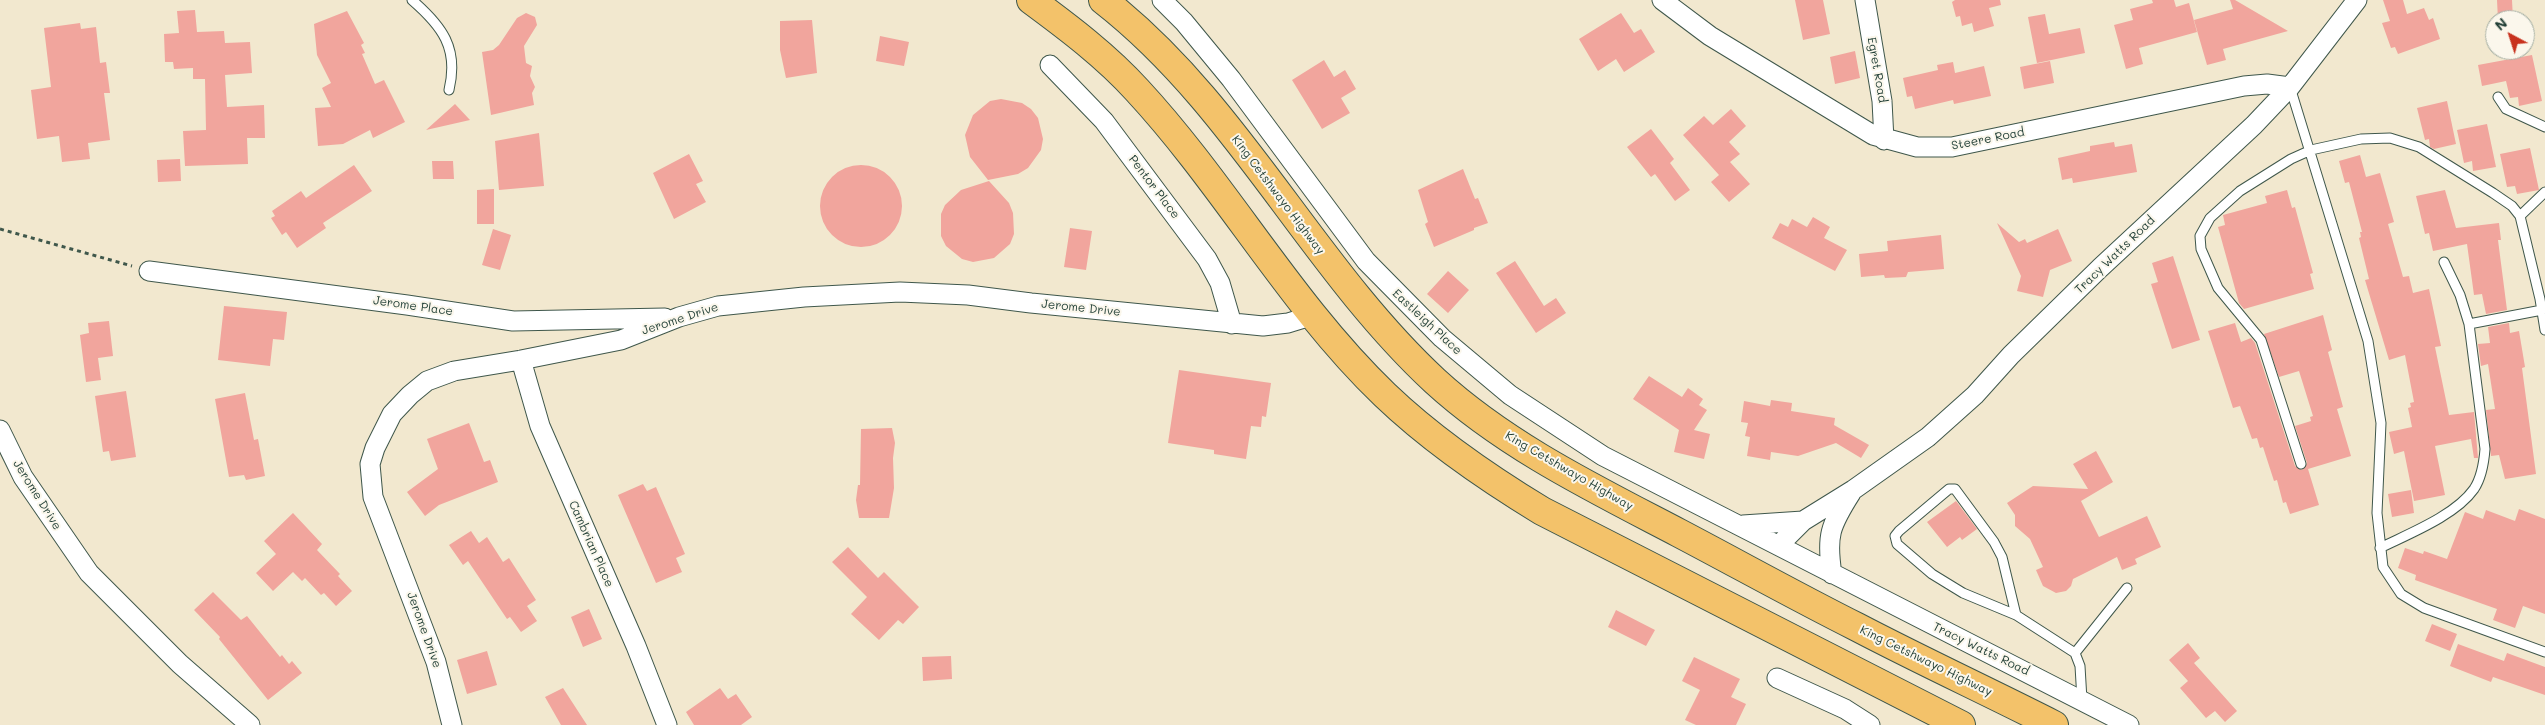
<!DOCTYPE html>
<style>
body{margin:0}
#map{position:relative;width:2545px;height:725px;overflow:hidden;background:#f2e8cf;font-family:Mali,sans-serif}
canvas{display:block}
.north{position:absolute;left:2485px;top:10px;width:50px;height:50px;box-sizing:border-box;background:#fbf7ec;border:1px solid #a3ada2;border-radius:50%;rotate:320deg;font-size:14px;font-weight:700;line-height:20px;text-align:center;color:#1f3d34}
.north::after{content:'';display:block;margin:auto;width:18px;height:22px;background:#c8321e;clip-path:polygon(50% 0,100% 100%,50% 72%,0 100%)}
</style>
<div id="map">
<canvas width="2545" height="725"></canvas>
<div class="north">N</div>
</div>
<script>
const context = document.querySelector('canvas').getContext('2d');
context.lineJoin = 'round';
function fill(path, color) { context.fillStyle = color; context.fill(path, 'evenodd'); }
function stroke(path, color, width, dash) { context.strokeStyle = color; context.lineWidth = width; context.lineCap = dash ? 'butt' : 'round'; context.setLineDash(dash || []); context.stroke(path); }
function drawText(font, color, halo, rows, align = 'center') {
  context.font = font + ' Mali,sans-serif'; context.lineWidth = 4; context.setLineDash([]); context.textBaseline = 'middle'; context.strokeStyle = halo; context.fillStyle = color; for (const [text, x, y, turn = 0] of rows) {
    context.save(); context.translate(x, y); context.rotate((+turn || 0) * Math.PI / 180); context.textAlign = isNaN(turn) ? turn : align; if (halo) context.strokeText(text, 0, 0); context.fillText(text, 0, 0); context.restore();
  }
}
fill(new Path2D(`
 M1795,0H1823L1830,34L1803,40Z
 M1955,0H2000L2001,5L1989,8L1994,26L1974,32L1972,23L1962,26L1960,16L1956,17L1952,2Z
 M2152,0H2174L2176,7L2189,3L2197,32L2139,48L2143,64L2126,69L2114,25L2133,20L2130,9L2153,3Z
 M2230,0H2235L2288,31L2223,49L2226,60L2207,65L2194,20L2233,9Z
 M2383,0H2403L2407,14L2424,8L2429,20L2433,18L2440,39L2398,54L2395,47L2391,48L2382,23L2390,21Z
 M2497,0H2512L2513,20H2498Z
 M195,10L197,32L224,31L225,43L250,42L252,73L225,75L227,107L264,105L265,138H247L248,164L185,166L183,131L206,130L205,79H193V68L174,69L173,62H165L164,34L179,33L177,11Z
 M347,11L364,43L361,45L365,53L362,54L375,84L384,80L405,122L373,138L370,130L343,144L318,146L315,108L331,107L322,88L331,83L317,55L314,24Z
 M526,13L535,17L537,25L524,46L526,63L532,66L530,76L535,87L532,93L534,105L491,115L482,52L493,50L499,45L517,18Z
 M1621,13L1634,33L1641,29L1655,52L1624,72L1616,59L1598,71L1579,39Z
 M2045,14L2049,34L2080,28L2085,53L2037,63L2028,17Z
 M812,20L817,73L786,78L780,50V21Z
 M80,23L81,29L96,27L100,63L106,62L110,93H104L110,140L88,143L90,159L62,162L59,136L37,139L31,90L51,87L44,28Z
 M880,36L909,42L904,66L876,61Z
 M1855,51L1860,78L1835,84L1830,57Z
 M2532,55L2542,101L2519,106L2518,97L2510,98L2506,81L2482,86L2478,65Z
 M1324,60L1334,77L1345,70L1356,89L1341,98L1350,113L1322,129L1292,80Z
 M2050,61L2054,83L2024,89L2020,67Z
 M1953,62L1955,73L1984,66L1991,96L1954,104L1953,100L1915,109L1912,96L1907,97L1903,78L1938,70L1937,65Z
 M1001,99L1022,103L1031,109L1038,118L1043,139L1041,150L1028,168L1018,174L988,180L970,157L965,135L973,115L990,101Z
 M2447,101L2456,144L2434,149L2430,147L2429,139L2425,140L2417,108Z
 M455,104L470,120L426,130Z
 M1731,109L1746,126L1729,142L1740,154L1730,162L1750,184L1729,202L1711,182L1719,175L1683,135L1704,116L1713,125Z
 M2487,124L2496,167L2473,171L2472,161L2464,163L2457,130Z
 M1651,129L1674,159L1670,163L1690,190L1675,201L1655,174L1651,177L1627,147Z
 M539,133L544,186L499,190L495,141Z
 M2114,142L2115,147L2132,144L2137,172L2073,183L2072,178L2062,180L2058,158L2090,151V146Z
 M2530,148L2539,190L2517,194L2515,186L2507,187L2500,154Z
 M689,154L703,181L696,184L706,202L674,219L653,173Z
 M2360,155L2366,177L2380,173L2394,222L2388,224L2403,277L2409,276L2413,293L2429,289L2441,346L2435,347L2449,415L2474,412L2478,458H2474L2471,439L2435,446L2445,495L2414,501L2404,451L2394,454L2389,432L2412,427L2408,408L2411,407L2410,403L2414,402L2405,355L2389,360L2365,280L2369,279L2359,238L2361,237L2360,232H2362L2349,182L2345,183L2339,161Z
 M180,159L181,181L158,182L157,160Z
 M432,161H453L454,179H433Z
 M354,165L372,191L323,223L326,228L297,248L286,232L282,235L271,218L275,216L272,211L301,191L306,198Z
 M820 206a41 41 0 1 1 82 0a41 41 0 1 1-82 0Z
 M1463,169L1475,199L1478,198L1488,223L1474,228V230L1434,247L1425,224L1428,222L1418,190Z
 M989,181L1009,203L1013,213L1014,234L1010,244L994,258L973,262L962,259L946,246L941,236V214L945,205L961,190Z
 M494,189V224H477V190Z
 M2287,190L2292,208L2295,207L2313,273L2310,274L2314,289L2244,309L2239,303L2218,227L2225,225L2223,215L2267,203L2265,196Z
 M2445,190L2456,228L2499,223L2501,240H2498L2507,310L2486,314L2482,294L2474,295L2467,244L2433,251L2429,233L2425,234L2416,196Z
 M1813,217L1830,227L1824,238L1847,250L1835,271L1772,238L1780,223L1788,227L1792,219L1807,227Z
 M1997,223L2019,242L2025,239L2027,243L2058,229L2072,261L2050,270L2043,297L2017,291L2021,276Z
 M1070,228L1092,231L1086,270L1064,267Z
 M493,229L511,235L500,270L482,265Z
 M1941,235L1944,269L1908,272L1906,277L1885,278L1884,275L1861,277L1859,254L1888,251L1887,241Z
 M2173,256L2200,340L2172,349L2151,284L2158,282L2152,263Z
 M1515,261L1544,306L1556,298L1566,313L1536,333L1496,273Z
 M1448,271L1469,290L1448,313L1427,294Z
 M224,306L287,312L284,340L273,339L270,366L218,360Z
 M2323,315L2332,350L2328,352L2343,407L2337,409L2351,456L2308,469L2319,505L2290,514L2286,502L2283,503L2277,480L2274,481L2263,447L2260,448L2257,438L2252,439L2240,406L2233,408L2208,331L2235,323L2241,342L2251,338L2255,343L2295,466L2302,470L2307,463L2295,426L2311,421L2310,417L2313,416L2299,371L2279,377L2264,334Z
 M109,321L113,356L98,358L101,380L86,382L80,335L89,333L88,323Z
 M2509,323L2510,333L2519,331L2525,367L2522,368L2536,474L2505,479L2499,455L2491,456L2486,410L2495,409L2488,364L2481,366L2478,344L2490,343L2488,327Z
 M1179,370L1271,383L1266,417L1262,416L1261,427L1251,426L1246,459L1214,454V450L1168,443Z
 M1649,376L1682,397L1688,388L1703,399L1699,405L1707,410L1694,430L1710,434L1704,459L1674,452L1679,430L1633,399Z
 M126,391L136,457L111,461L109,451L103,452L95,396Z
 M245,393L254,440L258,439L265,476L246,480L244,475L229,477L215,399Z
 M1771,400L1792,403L1791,411L1835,418L1834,425L1869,445L1861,458L1836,443L1798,456L1771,452L1770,460L1747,456L1750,437L1745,436L1748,423L1741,422L1744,401L1770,406Z
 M469,423L484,462L490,460L498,482L439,505L425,516L407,492L438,469L427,439Z
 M892,428L895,443L893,458L894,488L889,518H859L856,500L858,485H860L861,429Z
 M2096,451L2113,482L2081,501L2099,537L2147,516L2161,547L2135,559L2137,564L2122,570L2117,557L2073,579L2071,586L2066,591L2056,593L2043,586L2036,570L2043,567L2030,539L2015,526V515L2007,503L2033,486L2088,489L2073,464Z
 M643,484L647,491L656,487L685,554L676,558L682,572L656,583L618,495Z
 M2411,490L2414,513L2392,517L2388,494Z
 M1956,501L1977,529L1962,540L1960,537L1947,547L1927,522Z
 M2519,509L2545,519V614L2523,606L2515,628L2493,620L2497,609L2415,580L2416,575L2398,568L2405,548L2423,554L2424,551L2447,559L2465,512L2483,519L2486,510L2515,521Z
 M293,513L322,544L317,550L340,574L338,576L352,591L336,606L324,593L321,595L305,578L302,581L293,572L273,591L256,573L276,554L264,541Z
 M471,531L479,543L487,537L503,562L509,558L536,600L527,606L537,621L521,632L510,617L507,619L468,561L463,565L449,545Z
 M848,547L878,578L884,572L919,607L903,624L898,620L879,640L851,614L867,597L832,562Z
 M213,592L241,620L247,616L280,657L282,655L289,664L292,661L302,673L268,700L219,639L220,637L194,610Z
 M589,609L602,639L583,647L571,617Z
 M1616,610L1655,630L1646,646L1608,627Z
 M2432,624L2457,634L2450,651L2425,641Z
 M2188,643L2200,658L2194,663L2237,711L2225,722L2215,711L2206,718L2180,688L2188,681L2169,660Z
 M2458,644L2504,661L2507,653L2545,667V695L2493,677L2491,682L2450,666Z
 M487,651L497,685L467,694L457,660Z
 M951,656L952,679L923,681L922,657Z
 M1694,657L1740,679L1731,697L1746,704L1736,725H1696L1685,720L1700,690L1682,681Z
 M563,688L587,725H561L545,697Z
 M720,688L728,699L736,694L752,717L741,725H694L686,712Z`), '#f1a59d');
const lane = new Path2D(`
 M412,0C442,26 459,48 449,90
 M2290,87L2368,341L2381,423L2377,513L2383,567L2401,594L2424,608L2545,652
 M2498,97L2506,109L2545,127
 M2520,216L2545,192
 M2469,324L2542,310
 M2301,464L2261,340L2218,288L2201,249L2200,236L2210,218L2240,191L2291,159L2311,150L2361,139L2390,138L2419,147L2493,193L2512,206L2520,216L2540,299L2545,330
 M2380,548C2408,534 2455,516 2474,489C2482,477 2484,462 2485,449L2469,324L2460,295L2444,262
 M2016,615L2002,557L1994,542L1955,489H1949L1899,531L1895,536L1897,544L1932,574L1963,593L2016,615L2075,653L2080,666L2082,700
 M2075,653L2127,588`);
const street = new Path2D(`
 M1162,0L1184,22L1231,79L1366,261L1442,338L1510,395L1603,456L2129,725
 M1662,0L1710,36L1873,135L1917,147H1952L2244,86L2267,84L2290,87
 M1865,0L1882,101L1884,140
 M1050,65L1104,121L1207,259L1220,283L1232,324
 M149,271L407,305L513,321L665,318
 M521,360L540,426L636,646L667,725
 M0,430L23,477L89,573L180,664L250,725
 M1743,525L1803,521
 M1780,544L1803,521L1853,490L1928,437L1975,395L2011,355L2100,268L2254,125L2290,87L2357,0
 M1832,574C1826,536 1830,526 1851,493
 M1777,678L1845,709L1870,725
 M452,725L436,662L373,497L370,464L375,448L392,414L410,395L427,381L454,371L521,360L621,340L679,317L718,306L804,297L900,292L968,295L1031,303L1263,326L1288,323L1314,315`);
const highway = new Path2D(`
 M1031,0C1069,28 1106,56 1137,90C1226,186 1290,304 1385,395C1432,440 1486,477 1542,511L1961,725
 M1103,0C1238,105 1311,266 1435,381C1506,446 1595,489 1679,533C1738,564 1797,597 1857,627C1922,661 1989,692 2054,725`);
stroke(lane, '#3f574b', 11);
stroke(street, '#3f574b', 21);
stroke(highway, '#3f574b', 30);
stroke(new Path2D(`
 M0,229L132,266`), '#3f574b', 3, [4, 4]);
stroke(lane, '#fff', 9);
stroke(street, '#fff', 19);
stroke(highway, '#f3c26a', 28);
drawText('12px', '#1f3d34', '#fbf7ec', [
 ["Egret Road",1877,70,80],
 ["Steere Road",1988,139,-11],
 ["Pentor Place",1154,187,53],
 ["King Cetshwayo Highway",1278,195,53],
 ["Tracy Watts Road",2115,255,-44],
 ["Jerome Place",413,306,8],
 ["Jerome Drive",1081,308,6],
 ["Jerome Drive",680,319,-18],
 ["Eastleigh Place",1427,322,43],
 ["King Cetshwayo Highway",1569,471,30],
 ["Jerome Drive",37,495,58],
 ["Cambrian Place",591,544,66],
 ["Jerome Drive",424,630,70],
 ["Tracy Watts Road",1981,649,26],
 ["King Cetshwayo Highway",1926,661,26]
]);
</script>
